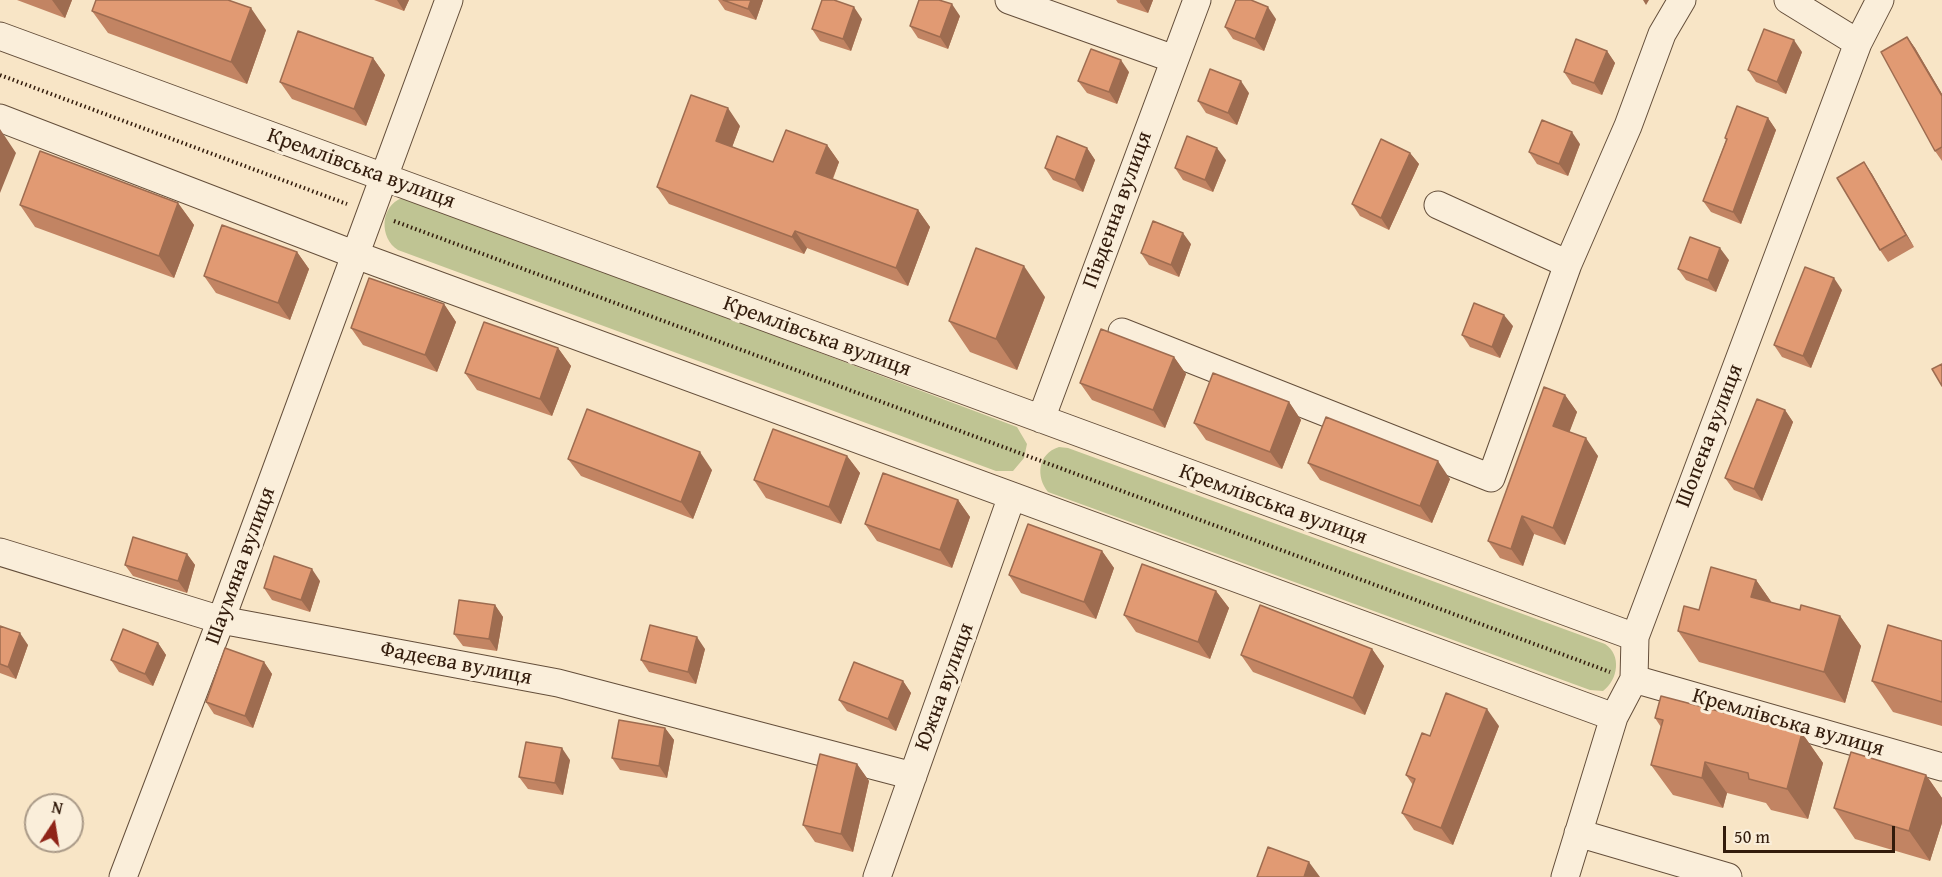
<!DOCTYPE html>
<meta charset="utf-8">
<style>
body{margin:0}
#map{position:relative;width:1942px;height:877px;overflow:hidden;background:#f8e5c6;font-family:"Gentium Book Plus",serif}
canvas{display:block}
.north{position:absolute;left:24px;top:793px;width:60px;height:60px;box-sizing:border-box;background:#faeeda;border:2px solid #aa9a88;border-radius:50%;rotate:12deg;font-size:16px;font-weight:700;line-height:24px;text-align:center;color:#331c0c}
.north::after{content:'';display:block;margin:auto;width:21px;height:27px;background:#8f2418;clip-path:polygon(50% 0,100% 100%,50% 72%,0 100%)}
.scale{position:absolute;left:1723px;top:826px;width:172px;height:27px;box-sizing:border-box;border:3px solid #331c0c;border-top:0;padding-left:8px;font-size:18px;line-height:21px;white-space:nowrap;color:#331c0c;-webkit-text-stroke:4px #faeeda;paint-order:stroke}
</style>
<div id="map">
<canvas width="1942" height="877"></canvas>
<div class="north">N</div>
<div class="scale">50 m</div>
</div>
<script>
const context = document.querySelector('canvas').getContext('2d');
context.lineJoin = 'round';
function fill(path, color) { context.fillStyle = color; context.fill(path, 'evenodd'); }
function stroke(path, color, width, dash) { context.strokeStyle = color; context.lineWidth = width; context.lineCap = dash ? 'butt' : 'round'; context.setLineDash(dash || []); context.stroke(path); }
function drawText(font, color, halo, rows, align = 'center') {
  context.font = font + ' "Gentium Book Plus",serif'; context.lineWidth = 6; context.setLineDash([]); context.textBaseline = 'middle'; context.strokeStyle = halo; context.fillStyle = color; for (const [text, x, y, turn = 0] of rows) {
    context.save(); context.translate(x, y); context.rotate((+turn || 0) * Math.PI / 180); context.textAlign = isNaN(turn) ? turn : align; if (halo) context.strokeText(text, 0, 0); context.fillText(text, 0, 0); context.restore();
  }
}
fill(new Path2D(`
 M402,198L412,199L1017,427L1027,444L1024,458L1013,471H996L398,250C379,238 380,206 402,198Z
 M1059,447L1068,448L1605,644C1622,655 1618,680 1603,691L1590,690L1048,492C1036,477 1037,454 1059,447Z`), '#bfc493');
const minor = new Path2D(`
 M1009,0L1174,59
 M1788,0L1858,43
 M0,36L1635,637
 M0,118L356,255L1614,717
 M1438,205L1568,264
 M1122,332L1491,478L1568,264L1628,126L1662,34L1682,0
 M1041,419L1197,0
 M0,552L221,620L558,683L913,776
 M1634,679L1942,767
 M1578,833L1728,877
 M123,877L221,620L449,0
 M877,877L1012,496
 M1565,877L1614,717L1634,679L1635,637L1858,43L1880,0`);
stroke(minor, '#644e3a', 29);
stroke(new Path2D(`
 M0,75L347,204
 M394,221L1610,672`), '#331c0c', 4, [1.5, 3]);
stroke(minor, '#faeeda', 27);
fill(new Path2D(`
 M17,0H72L65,18Z
 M374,0H409L404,11Z
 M718,0H763L756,20L725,10Z
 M1116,0H1153L1148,13L1118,3Z
 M92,11L266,30L247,84L108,33Z
 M960,16L948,49L918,38L910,26Z
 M862,19L851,51L820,41L812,29Z
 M1276,19L1264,51L1233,39L1225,27Z
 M1907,37L1915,48L1942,94V161L1935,151Z
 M1607,51L1615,63L1602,95L1572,84L1564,72Z
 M1802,52L1786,94L1756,82L1748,70Z
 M373,58L385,75L366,126L292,99L280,82Z
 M1129,72L1117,104L1087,93L1078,81Z
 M1249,93L1237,125L1206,113L1198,101Z
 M1768,118L1776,130L1741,224L1711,212L1703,201L1726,140L1725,138Z
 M740,126L732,147L773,162L827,145L839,162L833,179L918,210L930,227L908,286L807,248L804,254L669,204L657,187Z
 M1580,144L1568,176L1537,164L1529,152Z
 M1087,148L1095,160L1083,192L1053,180L1045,168Z
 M1410,153L1419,164L1389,230L1360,216L1352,204Z
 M1226,160L1213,192L1183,180L1175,168Z
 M1864,162L1872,174L1914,247L1888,262L1880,250Z
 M178,203L194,225L174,278L35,227L20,205Z
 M1191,244L1179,277L1149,265L1141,253Z
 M297,252L309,269L290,320L216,293L204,276Z
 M1729,260L1716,292L1686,280L1678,269Z
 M1842,290L1811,368L1782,357L1774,345Z
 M1045,297L1017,370L970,352L949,321Z
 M444,304L456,322L437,372L363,345L351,328Z
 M1513,326L1500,358L1470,347L1462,335Z
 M558,348L571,366L552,416L477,390L465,373Z
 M1174,357L1186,374L1165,428L1092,400L1080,383Z
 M1565,395L1577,412L1569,432L1598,456L1565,545L1534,534L1523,566L1500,558L1488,541Z
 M1289,402L1301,420L1282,469L1206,440L1194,423Z
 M1785,410L1793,422L1762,501L1734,490L1725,478Z
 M847,456L860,473L841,524L766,498L754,480Z
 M568,459L712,470L693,519L581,476Z
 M1308,463L1450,479L1432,523L1320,480Z
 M958,500L970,517L952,568L877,541L865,524Z
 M1102,551L1114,568L1096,619L1021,593L1009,575Z
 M187,554L195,565L187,593L133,576L125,565Z
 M1756,580L1772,603L1800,610L1840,616L1861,646L1845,703L1699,662L1678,631L1699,610Z
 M320,581L310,612L272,600L264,588Z
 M1216,591L1229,608L1210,659L1136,632L1124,615Z
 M495,605L503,617L497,651L463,646L454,634Z
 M0,626L28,645L16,679L0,673Z
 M1942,641V726L1893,712L1872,681Z
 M158,643L166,655L153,686L119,672L111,660Z
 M705,649L696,684L649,672L641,660Z
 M1372,649L1384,666L1365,715L1253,672L1241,655Z
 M264,662L272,674L253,728L214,714L206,702Z
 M903,681L911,693L896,731L847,711L839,700Z
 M1655,718L1802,733L1823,763L1808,819L1771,810L1766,803L1727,793L1723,808L1673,795L1651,765L1661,727Z
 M1499,726L1453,845L1414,830L1402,813L1413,785L1406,775L1430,736Z
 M665,728L674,740L667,778L620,770L612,758Z
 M570,760L563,795L528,789L519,777Z
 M857,764L869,781L853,852L815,842L803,825Z
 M1926,775L1942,798V823L1930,861L1855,839L1834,808Z`), '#c28463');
fill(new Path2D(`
 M52,0H72L65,18Z
 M397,0H409L404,11Z
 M751,0H763L756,20L748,9Z
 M1140,0H1153L1148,13L1140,2Z
 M1643,0H1649L1646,5Z
 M952,4L960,16L948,49L940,37Z
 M854,7L862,19L851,51L843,39Z
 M1268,7L1276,19L1264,51L1255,39Z
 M251,8L266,30L247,84L231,62Z
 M1907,37L1915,48L1942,94V96Z
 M1794,40L1802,52L1786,94L1777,82Z
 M1607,51L1615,63L1602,95L1594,83Z
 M373,58L385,75L366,126L354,109Z
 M1121,60L1129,72L1117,104L1109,92Z
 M1241,81L1249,93L1237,125L1228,113Z
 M728,108L740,126L728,158L716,141Z
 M1768,118L1776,130L1741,224L1733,212Z
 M0,129L16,153L0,193Z
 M1572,132L1580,144L1568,176L1559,164Z
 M827,145L839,162L828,190L816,173Z
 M1087,148L1095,160L1083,192L1075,180Z
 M1217,148L1226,160L1213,192L1205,180Z
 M1410,153L1419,164L1389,230L1381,218Z
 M1864,162L1872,174L1914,247L1906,235Z
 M178,203L194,225L174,278L159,256Z
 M918,210L930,227L908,286L896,268Z
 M795,231L807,248L804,254L792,237Z
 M1183,233L1191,244L1179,277L1171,265Z
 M1720,248L1729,260L1716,292L1708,280Z
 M297,252L309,269L290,320L278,303Z
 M1024,266L1045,297L1017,370L996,339Z
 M1834,278L1842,290L1811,368L1803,356Z
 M444,304L456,322L437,372L425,355Z
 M1504,315L1513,326L1500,358L1492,347Z
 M558,348L571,366L552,416L540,399Z
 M1174,357L1186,374L1165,428L1153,410Z
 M1565,395L1577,412L1565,444L1553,426Z
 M1289,402L1301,420L1282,469L1270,452Z
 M1785,410L1793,422L1762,501L1754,489Z
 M1586,438L1598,456L1565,545L1553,528Z
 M700,452L712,470L693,519L681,502Z
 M847,456L860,473L841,524L829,507Z
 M1438,461L1450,479L1432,523L1420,506Z
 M958,500L970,517L952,568L940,550Z
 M1522,516L1534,534L1523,566L1511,549Z
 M1102,551L1114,568L1096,619L1084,602Z
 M187,554L195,565L187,593L178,581Z
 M312,569L320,581L310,612L301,600Z
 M1756,580L1777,610L1751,597Z
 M1216,591L1229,608L1210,659L1198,642Z
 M495,605L503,617L497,651L489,639Z
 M1840,616L1861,646L1845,703L1824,672Z
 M20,633L28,645L16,679L8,667Z
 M697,637L705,649L696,684L688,672Z
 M158,643L166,655L153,686L145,674Z
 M1372,649L1384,666L1365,715L1353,698Z
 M264,662L272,674L253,728L245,716Z
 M903,681L911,693L896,731L888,719Z
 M1487,709L1499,726L1453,845L1441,828Z
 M665,728L674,740L667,778L659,766Z
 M1802,733L1823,763L1808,819L1787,789Z
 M562,748L570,760L563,795L555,783Z
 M1705,762L1727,793L1723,808L1702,778Z
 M857,764L869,781L853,852L841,834Z
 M1926,775L1942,798V823L1930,861L1909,831Z
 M1309,862L1320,877H1304Z`), '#9e6c50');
const building = new Path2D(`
 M96,0H228L251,8L231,62L92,11Z
 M723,0H751L748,9Z
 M822,0H834L854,7L843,39L812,29Z
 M919,0H939L952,4L940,37L910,26Z
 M1236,0H1251L1268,7L1255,39L1225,27Z
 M1764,29L1794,40L1777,82L1748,70Z
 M298,31L373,58L354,109L280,82Z
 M1907,37L1942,96V147L1935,151L1881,52Z
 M1576,39L1607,51L1594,83L1564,72Z
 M1091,49L1121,60L1109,92L1078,81Z
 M1210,69L1241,81L1228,113L1198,101Z
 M691,95L728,108L716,141L773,162L786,130L827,145L816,173L918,210L896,268L795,231L792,237L657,187Z
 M1737,106L1768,118L1733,212L1703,201L1727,139L1725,138Z
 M1542,120L1572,132L1559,164L1529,152Z
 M1057,136L1087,148L1075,180L1045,168Z
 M1187,136L1217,148L1205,180L1175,168Z
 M1381,139L1410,153L1381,218L1352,204Z
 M40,151L178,203L159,256L20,205Z
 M1864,162L1906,235L1880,250L1837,178Z
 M1153,221L1183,233L1171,265L1141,253Z
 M222,225L297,252L278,303L204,276Z
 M1690,237L1720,248L1708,280L1678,269Z
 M976,248L1024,266L996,339L949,321Z
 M1805,267L1834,278L1803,356L1774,345Z
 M369,278L444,304L425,355L351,328Z
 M1474,303L1504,315L1492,347L1462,335Z
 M484,322L558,348L540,399L465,373Z
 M1101,329L1174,357L1153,410L1080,383Z
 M1942,364V386L1932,369Z
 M1213,373L1289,402L1270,452L1194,423Z
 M1544,387L1565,395L1553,426L1586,438L1553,528L1522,516L1511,549L1488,541Z
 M1757,399L1785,410L1754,489L1725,478Z
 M587,409L700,452L681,502L568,459Z
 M1326,417L1438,461L1420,506L1308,463Z
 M773,429L847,456L829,507L754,480Z
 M883,473L958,500L940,550L865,524Z
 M1028,524L1102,551L1084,602L1009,575Z
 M133,537L187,554L178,581L125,565Z
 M274,556L312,569L301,600L264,588Z
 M1142,564L1216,591L1198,642L1124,615Z
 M1711,567L1756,580L1751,597L1800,610L1801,605L1840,616L1824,672L1678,631L1684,606L1699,610Z
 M459,600L495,605L489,639L454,634Z
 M1260,605L1372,649L1353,698L1241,655Z
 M650,625L697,637L688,672L641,660Z
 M1888,625L1942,641V702L1872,681Z
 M0,626L20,633L8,667L0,664Z
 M123,629L158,643L145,674L111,660Z
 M225,648L264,662L245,716L206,702Z
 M854,662L903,681L888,719L839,700Z
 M1446,693L1487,709L1441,828L1402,813L1415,779L1406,775L1422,733L1430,736Z
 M1661,696L1802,733L1787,789L1749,779L1748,773L1705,762L1702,778L1651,765L1663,720L1655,718Z
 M619,720L665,728L659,766L612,758Z
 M526,742L562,748L555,783L519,777Z
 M1851,752L1926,775L1909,831L1834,808Z
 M820,754L857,764L841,834L803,825Z
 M1268,847L1309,862L1304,877H1257Z`);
fill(building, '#e19a73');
stroke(building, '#9e6c50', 1.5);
drawText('22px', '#331c0c', '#faeeda', [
 ["Кремлівська вулиця",361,169,20],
 ["Південна вулиця",1118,210,-70],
 ["Кремлівська вулиця",817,337,20],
 ["Шопена вулиця",1710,436,-69],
 ["Кремлівська вулиця",1273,505,20],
 ["Шаумяна вулиця",241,566,-70],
 ["Фадеєва вулиця",456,664,11],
 ["Южна вулиця",945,687,-70],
 ["Кремлівська вулиця",1788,723,16]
]);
</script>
